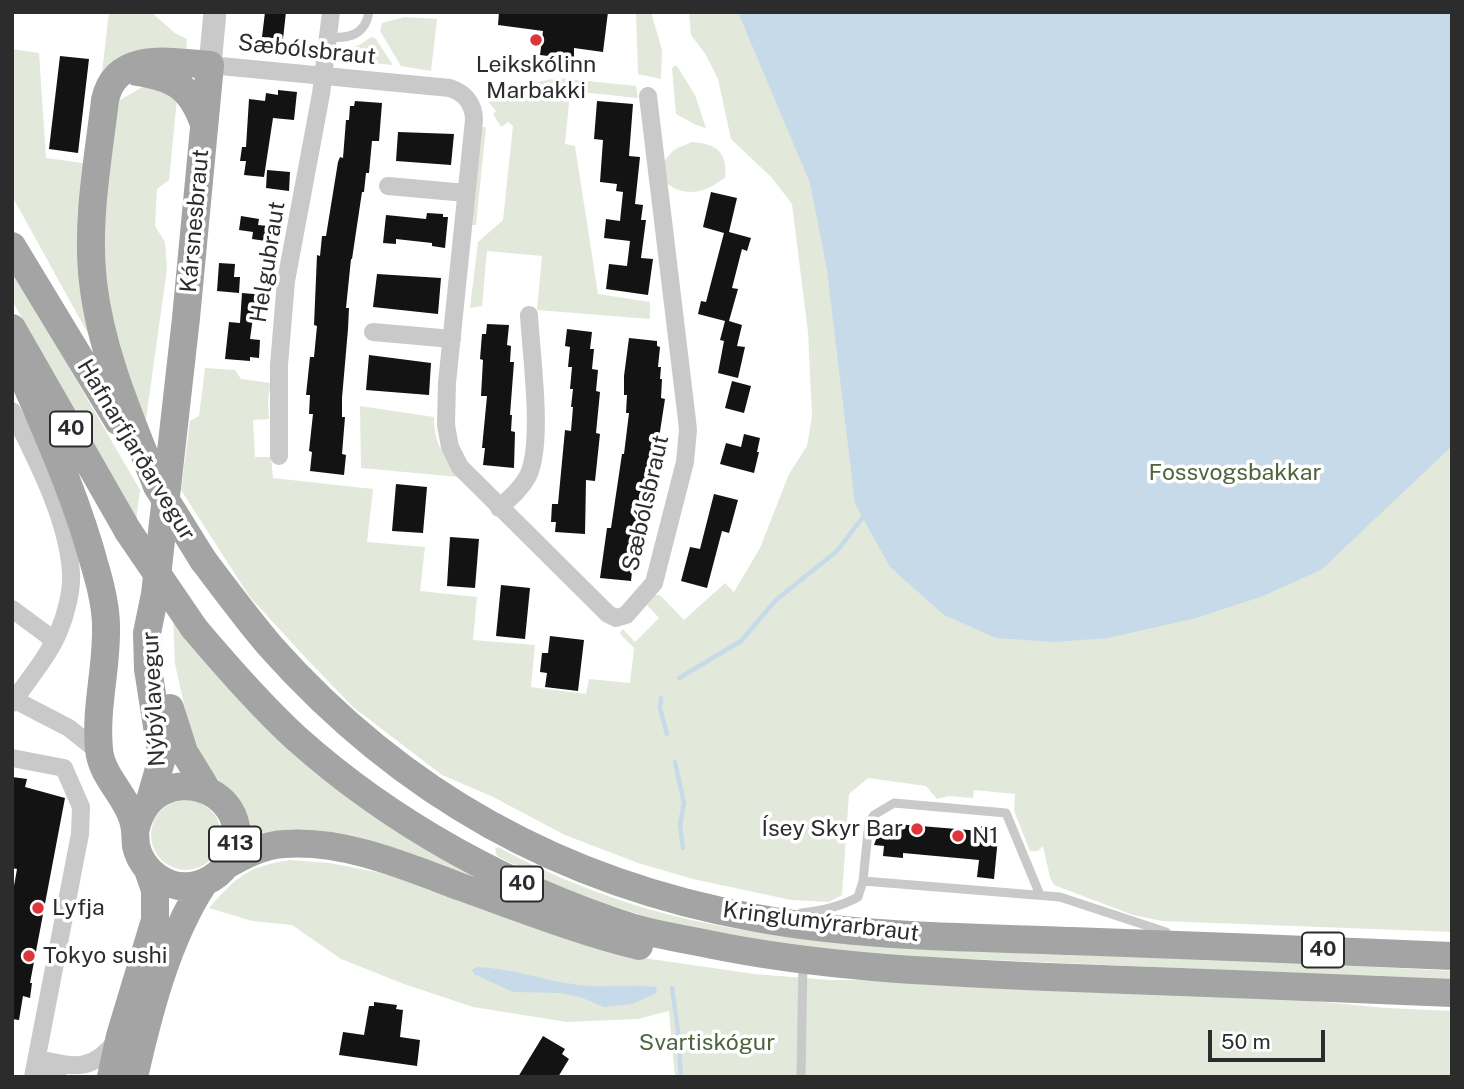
<!DOCTYPE html>
<meta charset="utf-8">
<style>
body{margin:0}
#map{position:relative;width:1464px;height:1089px;overflow:hidden;background:#fff;font-family:"Public Sans",sans-serif}
canvas{display:block}
.frame{position:absolute;inset:0;border:14px solid #2c2c2c;pointer-events:none}
.scale{position:absolute;left:1208px;top:1030px;width:117px;height:32px;box-sizing:border-box;border:4px solid #2c2c2c;border-top:0;padding-left:9px;font-size:21px;line-height:24px;white-space:nowrap;color:#2c2c2c;-webkit-text-stroke:5px #fff;paint-order:stroke}
</style>
<div id="map">
<canvas width="1464" height="1089"></canvas>
<div class="frame"></div>
<div class="scale">50 m</div>
</div>
<script>
const context = document.querySelector('canvas').getContext('2d');
context.lineJoin = 'round';
function fill(path, color) { context.fillStyle = color; context.fill(path, 'evenodd'); }
function stroke(path, color, width, dash) { context.strokeStyle = color; context.lineWidth = width; context.lineCap = dash ? 'butt' : 'round'; context.setLineDash(dash || []); context.stroke(path); }
function drawText(font, color, halo, rows, align = 'center') {
  context.font = font + ' "Public Sans",sans-serif'; context.lineWidth = 7; context.setLineDash([]); context.textBaseline = 'middle'; context.strokeStyle = halo; context.fillStyle = color; for (const [text, x, y, turn = 0] of rows) {
    context.save(); context.translate(x, y); context.rotate((+turn || 0) * Math.PI / 180); context.textAlign = isNaN(turn) ? turn : align; if (halo) context.strokeText(text, 0, 0); context.fillText(text, 0, 0); context.restore();
  }
}
fill(new Path2D(`
 M109,12H151L175,33L187,39L186,53L101,81Z
 M636,12H651L662,50L661,79L638,74Z
 M689,12H1452V932L1162,921L1133,915L1054,885L1050,878L1043,846L1038,851H1030L1014,811L1015,794L974,790L973,798L949,796L937,799L926,786L868,778L849,794L842,895L829,902L791,900L693,879L638,863L565,835L493,797L442,775L353,707L304,656L249,596L181,490L190,421L199,416L205,368L235,370L241,379L271,383L268,399L269,419L253,420L255,457H271L273,478L373,489L367,542L425,547L420,591L477,597L473,640L535,645L531,687L586,694L589,679L630,683L634,648L621,635L620,632L623,629L635,642L659,618L647,605L654,595H660L684,620L725,583L734,592L760,548L789,474L807,446L812,416L808,332L792,204L772,178L731,139L718,79L706,55L691,35Z
 M405,17L437,19L431,71L401,66L380,31L382,23Z
 M371,37L375,38L393,65L351,61L344,57L343,51L361,44Z
 M12,49L39,53L46,158L90,164L97,350L12,196Z
 M674,66H677L695,95L706,128L696,125L676,114L672,68Z
 M558,78L636,86L638,98L570,91L565,144L575,146L598,294L650,302V319L537,310L542,256L487,251L482,306L470,308L478,242L503,220L513,126L508,122L501,127L493,114L496,111L489,103L491,85H523Z
 M146,85L177,98L169,180L157,189L155,226L165,242L167,269L145,426L110,338L98,226L114,108L120,100Z
 M480,127H486L476,225H471Z
 M692,142C716,144 728,151 725,178C719,181 713,187 706,189C679,200 645,178 672,152C677,147 686,145 692,142Z
 M12,269L140,490L136,521L12,300Z
 M360,406L434,417C434,446 444,454 459,477L361,468Z
 M173,616L357,805L475,877L249,840L221,783L204,763L189,726L175,664Z
 M151 835a35 35 0 1 1 70 0a35 35 0 1 1-70 0Z
 M498,847C560,881 632,908 701,922C729,928 758,932 787,937L1452,971V980L971,959L883,958L831,953L663,922L597,901L550,883L497,856L495,849Z
 M290,860L330,863L407,878L644,958L754,974L831,980H890L1231,993L1386,1008L1452,1011V1077H675L669,1011L638,1019L567,1022L473,1007L404,984L341,959L292,925L252,921L209,908C238,876 246,867 290,860Z`), '#e2e9da');
fill(new Path2D(`
 M738,12H1452V446L1321,570L1263,596L1196,618L1108,638L1054,642L996,638L944,615L890,567L855,504L827,270L810,183Z
 M477,967C512,968 545,981 579,985C605,988 630,984 656,987L657,993L632,1004L604,1007L580,997L559,993L513,992L474,974L472,970Z`), '#c6dae9');
stroke(new Path2D(`
 M679,678L741,641L776,600L837,551L863,517
 M661,698L660,708L667,734
 M675,762L684,803L680,824L683,848
 M672,988L678,1031L681,1077`), '#c6dae9', 4.5);
fill(new Path2D(`
 M265,12H286L283,39L262,37Z
 M499,12H608L603,52L574,48V59L540,55L543,31L498,25Z
 M60,56L89,59L78,153L49,149Z
 M278,90L297,92L294,120L273,118L264,177L244,175L246,161H240L242,147H246L249,99L265,101L266,93L278,95Z
 M355,101L382,103L379,141H372L369,173H366L364,192H362L352,259H351L346,308H349L348,329L342,398V417H345L342,454L346,455L344,475L310,471L312,452L309,451L313,414H309L310,395H306L310,357H314L317,326L314,325L317,255L320,256L322,236H326L338,162L340,157L343,158L346,120H349L350,106H354Z
 M597,101L633,104L629,156L640,157L635,204L643,205L641,220H646L641,258L653,259L648,295L606,289L609,264L627,266L630,241L604,238L606,219L620,221L623,192L616,191L617,184L600,182L603,140L594,139Z
 M398,132L454,134L451,165L396,161Z
 M267,170L290,172L289,191L266,188Z
 M711,192L737,198L729,232L751,238L747,251L742,249L732,288L738,289L729,321L742,325L737,346L745,347L738,378L718,373L724,341L720,340L725,321L698,314L701,301L706,302L724,233L703,227Z
 M427,213L443,214V217H448L445,248L432,246V243L396,239V244L383,243L386,215L426,219Z
 M241,216L259,219L258,225L268,226L266,241L252,239L253,232L239,230Z
 M219,263L235,264L234,277H240L239,293L217,291Z
 M377,274L441,278L438,314L373,307Z
 M242,293L265,295L264,311L254,310L250,339L260,340L259,358L250,357V361L225,359L229,322L240,323Z
 M487,324L509,325L507,345L511,346L510,362H514L510,415H512L511,431L515,432L514,468L483,465L485,448H482L487,396H481L483,360L480,359L482,334H486Z
 M567,329L592,332L590,349H594L592,369L598,370L596,391L600,392L596,433L600,434L595,481L586,480L585,534L555,532L556,522H551L552,504H558L565,430L571,431L573,407H571L573,389H570L572,367H568L570,347L565,346Z
 M629,338L657,341V346L660,347L658,367H661L660,379H662L661,398L665,399L659,438L665,439L663,453L659,474L656,473L655,485H650L645,525L641,524L639,543H635L631,581L600,578L607,528H611L622,454H624L629,413H626L627,395H624V376Z
 M369,355L431,363L429,395L366,390Z
 M732,381L751,386L744,413L725,408Z
 M744,434L760,438L757,452H759L754,473L720,464L726,443L741,447Z
 M396,484L427,487L423,533L392,531Z
 M714,494L738,500L729,533L722,531L707,588L681,581L690,547L700,549Z
 M450,537L479,539L475,588L447,586Z
 M501,585L530,588L525,639L496,636Z
 M550,636L584,640L578,691L545,687L547,673L540,672L542,653H548Z
 M12,777L27,779L25,787L65,798L30,983H32L30,998L23,996L19,1020L12,1019V897L17,869L12,868Z
 M896,824L981,831V826L999,827L994,879L977,877L979,860L903,853V858L883,856L884,846L874,845L878,834L886,826Z
 M374,1002L397,1005L396,1009L403,1010L400,1037L420,1040L417,1066L339,1055L343,1032L364,1035L369,1006H374Z
 M543,1036L565,1049L562,1054L569,1059L558,1077H518Z`), '#131313');
stroke(new Path2D(`
 M328,37C349,39 365,35 369,12
 M863,881L1060,897L1166,932
 M801,913C821,911 840,907 858,897L863,881L869,822L874,815L894,803L1006,813L1040,895
 M801,1077L803,962`), '#c9c9c9', 9);
stroke(new Path2D(`
 M210,65L450,88C465,93 474,104 474,120L447,383L446,425L450,447L460,467L608,614L616,618L626,615L654,583L685,462L688,430L686,412L648,96
 M388,186L466,193
 M373,332L452,339
 M12,411C36,459 68,519 71,573C72,591 66,614 59,631C48,657 28,680 12,703
 M279,456V365L286,281L321,94L331,12
 M499,508C510,498 521,489 528,476C544,442 531,355 529,315
 M12,609L54,640
 M15,700L69,728L99,752
 M12,758L64,768L81,807L80,834L33,1077
 M37,1059C73,1066 90,1074 116,1041
 M34,1071L58,1077`), '#c9c9c9', 18);
stroke(new Path2D(`
 M210,65L215,12`), '#c9c9c9', 23);
stroke(new Path2D(`
 M137,72C175,78 191,87 204,124
 M12,246L118,421
 M12,328L128,531
 M12,352C43,424 76,494 96,570C101,587 106,609 106,627C107,668 95,708 99,749C101,776 126,795 133,820C136,829 135,837 136,846C142,871 166,889 191,886C211,883 228,869 234,850C253,785 153,757 136,828
 M203,560C225,589 247,619 271,647C402,794 562,883 756,918C860,937 966,937 1072,941C1199,945 1325,951 1452,956
 M194,628C226,666 259,704 296,738C392,824 511,889 634,928C658,935 683,939 708,944C819,967 934,972 1048,977C1183,982 1317,987 1452,993
 M170,708L184,752L208,791
 M150,800L162,758L148,669L147,633L155,594L186,318L210,65C171,62 116,50 105,100C98,160 86,222 93,282C101,353 131,420 157,486
 M225,866C244,855 263,845 285,844C345,840 405,866 461,887C520,908 578,931 639,946
 M111,1077L120,1036L155,920V890L148,870
 M134,1077C149,1011 167,940 204,883`), '#a4a4a4', 28);
stroke(new Path2D(`
 M157,486L203,560
 M128,531L194,628`), '#a4a4a4', 28);
for (const [x, y, r, color] of [
 [536,40,7,"#dd3539"],
 [917,829,7,"#dd3539"],
 [958,836,7,"#dd3539"],
 [38,908,7,"#dd3539"],
 [29,956,7,"#dd3539"]
]) { const dot = new Path2D(); dot.arc(x, y, r, 0, 2 * Math.PI); context.fillStyle = color; context.fill(dot); stroke(dot, '#fff', 2.5); }
for (const [x, y, w] of [
 [71,429,42],
 [235,844,52],
 [522,884,42],
 [1323,950,42]
]) { const box = new Path2D(); box.roundRect(x - w / 2, y - 17.5, w, 35, 5); context.fillStyle = '#fff'; context.fill(box); stroke(box, '#2c2c2c', 2); }
drawText('bold 21px', '#2c2c2c', null, [
 ["40",71,429],
 ["413",235,844],
 ["40",522,884],
 ["40",1323,950]
]);
drawText('23px', '#2c2c2c', '#fff', [
 ["Sæbólsbraut",307,50,6],
 ["Kársnesbraut",195,221,-85],
 ["Helgubraut",268,262,-81],
 ["Hafnarfjarðarvegur",136,450,59],
 ["Sæbólsbraut",646,503,-77],
 ["Nýbýlavegur",154,699,-93],
 ["Kringlumýrarbraut",821,922,7]
]);
drawText('23px', '#2c2c2c', '#fff', [
 ["Leikskólinn",536,65,"center"],
 ["Marbakki",536,91,"center"],
 ["Ísey Skyr Bar",903,829,"right"],
 ["N1",972,836],
 ["Lyfja",52,908],
 ["Tokyo sushi",43,956]
], 'left');
drawText('23px', '#4d653c', '#fff', [
 ["Fossvogsbakkar",1235,473],
 ["Svartiskógur",707,1043]
]);
</script>
